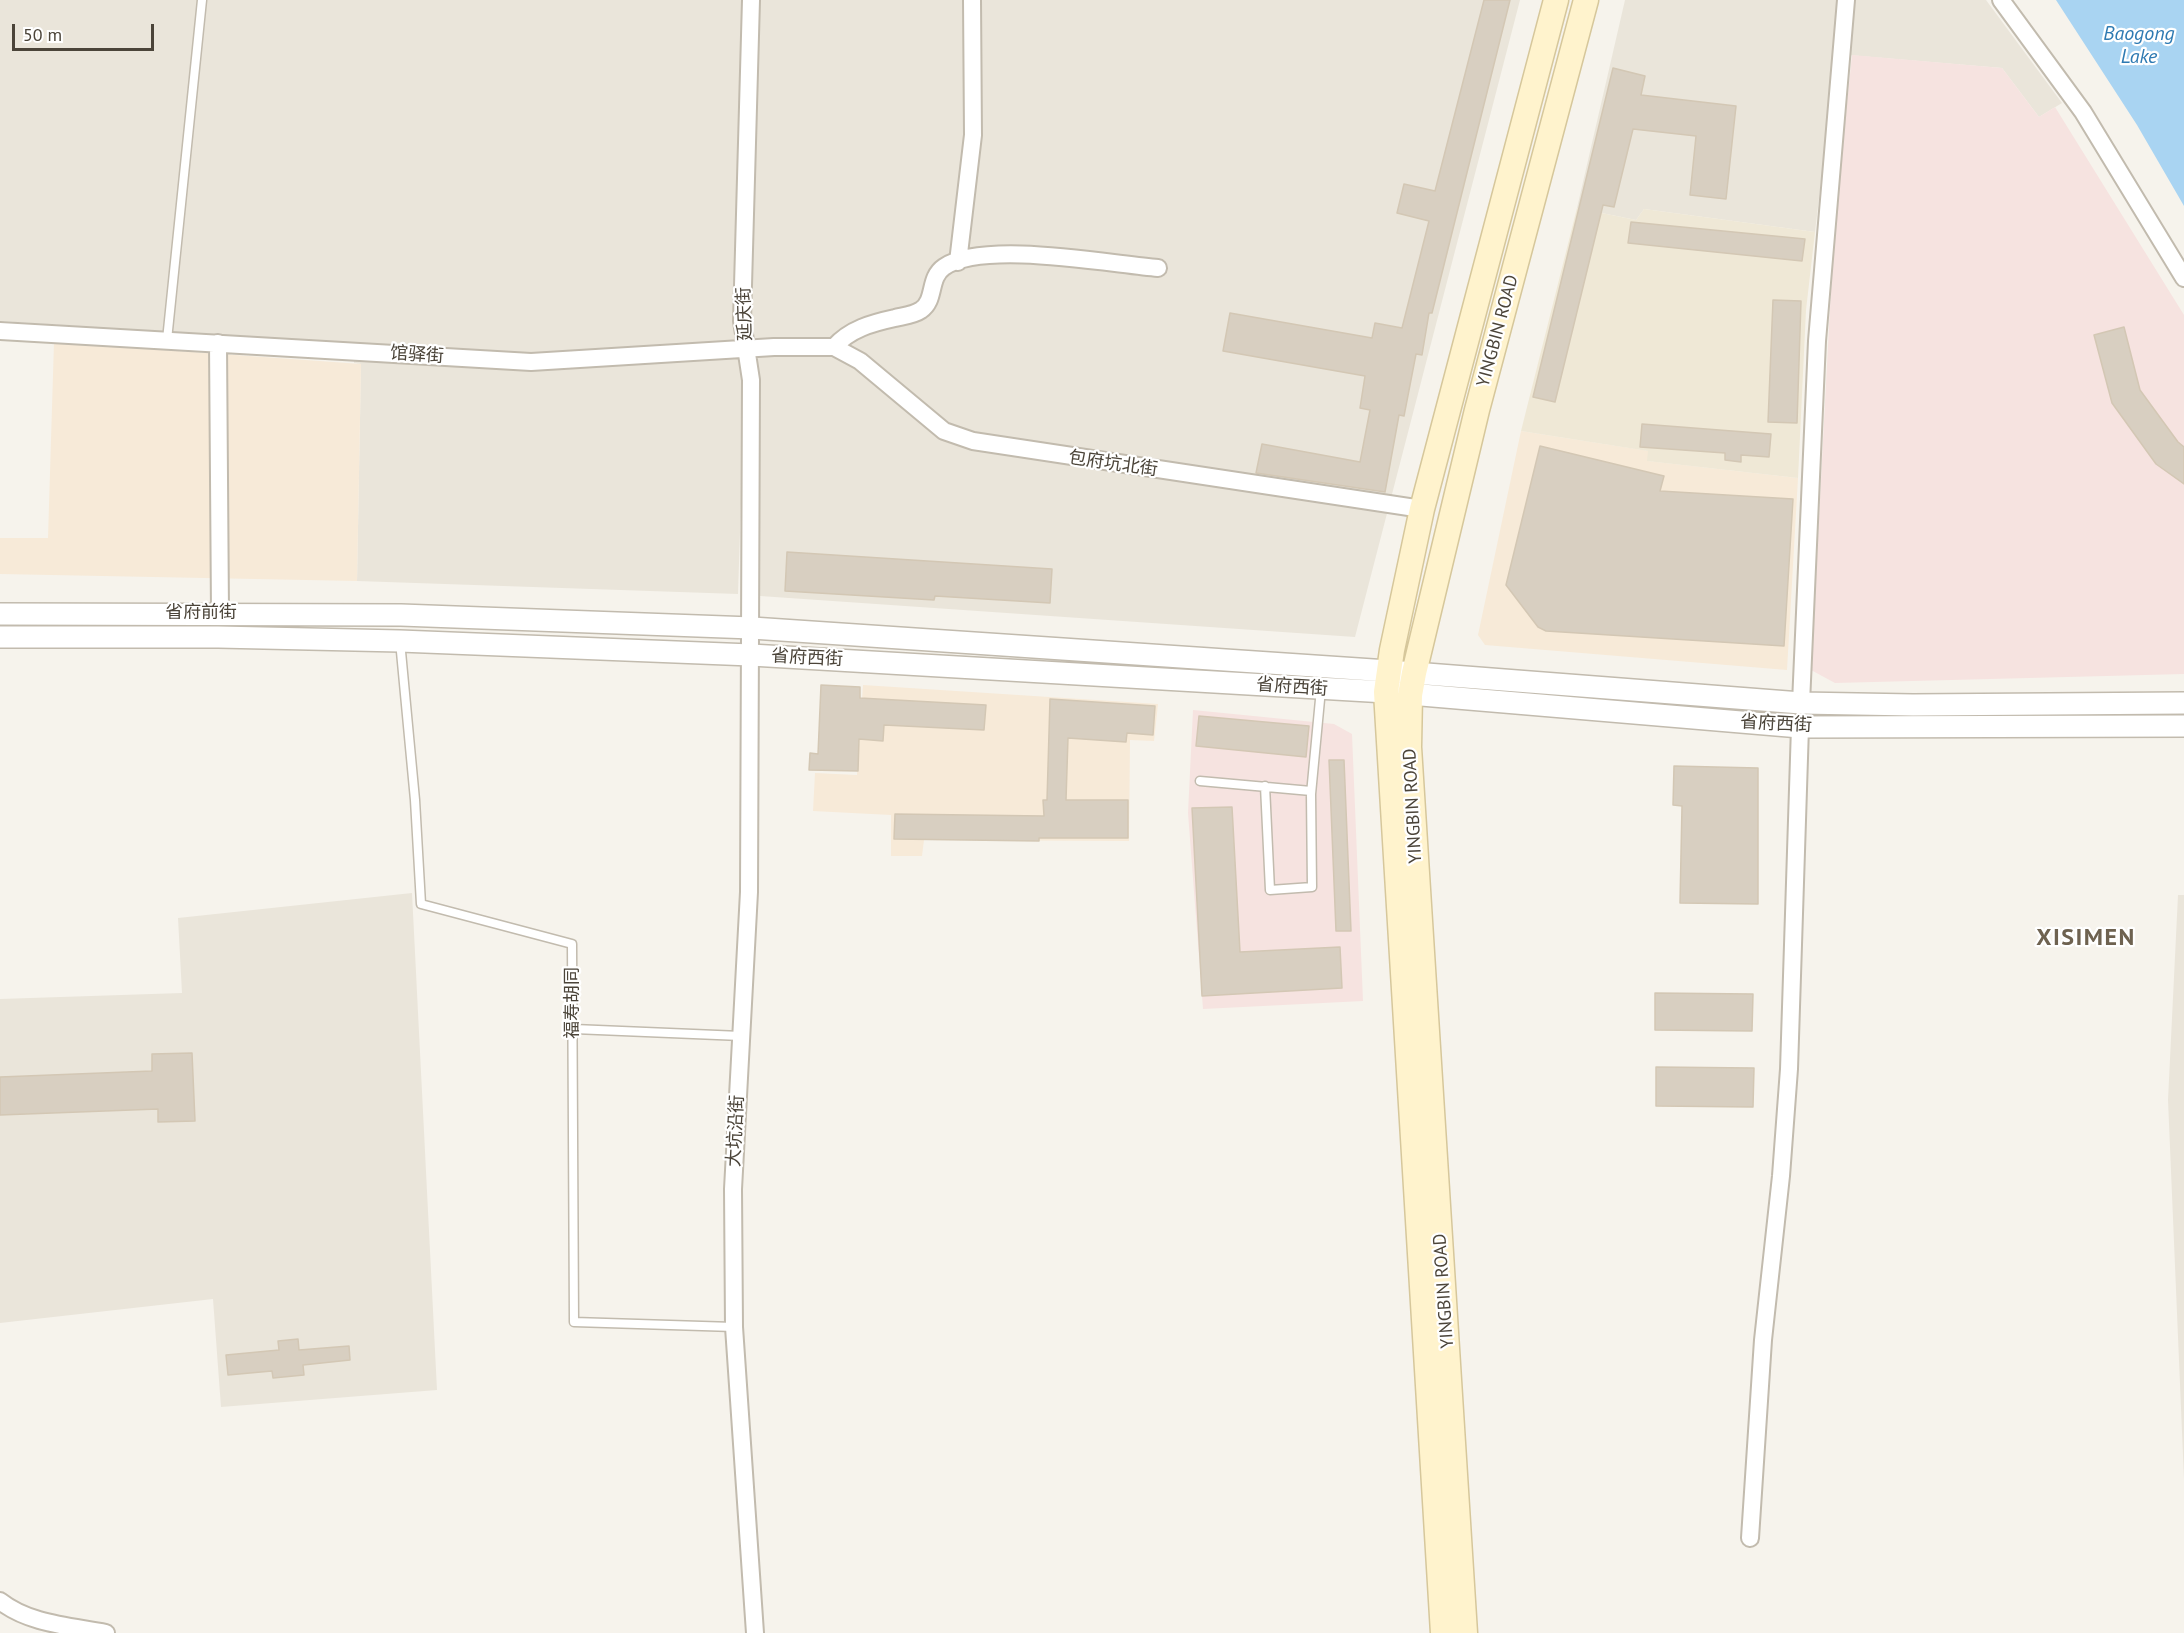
<!DOCTYPE html>
<meta charset="utf-8">
<style>
body{margin:0}
#map{position:relative;width:2184px;height:1633px;overflow:hidden;background:#f6f3ec;font-family:"PT Sans",sans-serif}
canvas{display:block}
.scale{position:absolute;left:12px;top:24px;width:142px;height:27px;box-sizing:border-box;border:3px solid #4b4439;border-top:0;padding-left:8px;font-size:18px;line-height:21px;white-space:nowrap;color:#4b4439;-webkit-text-stroke:4px #fff;paint-order:stroke}
</style>
<div id="map">
<canvas width="2184" height="1633"></canvas>
<div class="scale">50 m</div>
</div>
<script>
const context = document.querySelector('canvas').getContext('2d');
context.lineJoin = 'round';
function fill(path, color) { context.fillStyle = color; context.fill(path, 'evenodd'); }
function stroke(path, color, width, dash) { context.strokeStyle = color; context.lineWidth = width; context.lineCap = dash ? 'butt' : 'round'; context.setLineDash(dash || []); context.stroke(path); }
function drawText(font, color, halo, rows, align = 'center') {
  context.font = font + ' "PT Sans","Noto Sans SC",sans-serif'; context.lineWidth = 4.5; context.setLineDash([]); context.textBaseline = 'middle'; context.strokeStyle = halo; context.fillStyle = color; for (const [text, x, y, turn = 0] of rows) {
    context.save(); context.translate(x, y); context.rotate((+turn || 0) * Math.PI / 180); context.textAlign = isNaN(turn) ? turn : align; if (halo) context.strokeText(text, 0, 0); context.fillText(text, 0, 0); context.restore();
  }
}
fill(new Path2D(`
 M0,0H743L737,326L745,377L738,594L357,581L361,364L354,363L355,344L0,321Z
 M757,0H1520L1355,637L760,596L756,368L748,333Z
 M1625,0H1986L2062,103L2039,117L2002,68L1836,54L1815,232L1644,209L1636,220L1577,208Z
 M412,893L437,1390L221,1407L213,1299L0,1323V999L182,993L178,918Z
 M2178,895H2184V1479L2168,1100Z`), '#eae5da');
fill(new Path2D(`
 M54,342L361,364L357,581L0,574V538H48Z
 M1521,431L1649,451L1648,461L1798,478L1787,670L1485,645L1478,635Z
 M863,685L1158,704L1154,741L1130,740L1129,841L924,840L922,856H891V815L813,811L815,773L857,775Z`), '#f7ead8');
fill(new Path2D(`
 M1577,208L1636,220L1644,209L1815,232L1806,310L1798,478L1647,461L1648,451L1521,431Z`), '#efe8d6');
fill(new Path2D(`
 M1852,55L2002,68L2039,117L2055,107L2184,315V674L1835,683L1811,670L1834,231Z
 M1193,710L1334,724L1352,734L1363,1001L1203,1009L1188,813Z`), '#f6e3e0');
fill(new Path2D(`
 M2056,0H2184V206L2137,125Z`), '#a9d4f2');
const building = new Path2D(`
 M1484,0H1510L1432,313H1429L1422,355L1416,354L1404,416L1399,415L1385,492L1256,473L1262,444L1360,462L1370,410L1360,408L1365,376L1223,351L1230,313L1372,338L1375,323L1402,328L1429,221L1397,213L1404,184L1435,191Z
 M1613,68L1645,76L1641,95L1736,106L1726,199L1690,195L1696,136L1633,129L1614,207L1603,205L1555,402L1533,397Z
 M1631,222L1805,239L1802,261L1628,243Z
 M1773,300L1801,301L1797,423L1768,422Z
 M2124,327L2140,390L2178,442L2184,447V484L2156,464L2112,403L2094,335Z
 M1642,424L1771,434L1769,457L1741,455V462L1725,460V453L1640,447Z
 M1540,446L1664,476L1660,491L1793,499L1784,646L1546,631L1538,627L1506,585Z
 M787,552L1052,569L1050,603L935,596L934,600L785,591Z
 M821,685L860,687V698L986,705L984,730L884,725L883,741L859,739L858,771L809,770L810,753L818,754Z
 M1050,699L1155,706L1153,735L1127,733L1126,742L1068,738L1066,800H1128V838H1039V841L894,839L895,814L1044,816L1043,800H1047Z
 M1199,716L1309,726L1306,757L1196,746Z
 M1329,760H1344L1351,931H1336Z
 M1674,766L1758,768V904L1680,903L1682,806L1673,805Z
 M1232,807L1240,952L1340,947L1342,988L1202,996L1192,808Z
 M1655,993L1753,994L1752,1031L1655,1030Z
 M192,1053L195,1121L158,1122V1109L0,1115V1077L152,1071V1054Z
 M1656,1067L1754,1068L1753,1107L1656,1106Z
 M298,1339L299,1350L349,1346L350,1360L303,1365L304,1375L273,1378L272,1371L228,1375L226,1355L279,1350L278,1341Z`);
fill(building, '#d8cfc1');
stroke(building, '#d3c7b4', 1.5);
const service = new Path2D(`
 M167,340L202,0
 M400,641L415,800L421,904L572,944L574,1322L734,1327
 M1200,781L1311,791
 M1265,786L1270,890L1312,887L1311,794L1321,689
 M574,1029L741,1036`);
const minor = new Path2D(`
 M751,0L742,321L751,380L749,892L733,1189L734,1327L755,1633
 M2001,0L2083,112L2184,278
 M958,262L973,135L972,0
 M0,331L531,362L774,347H834L860,361L944,431L973,441L1422,509
 M218,343L220,613
 M834,347C850,329 872,323 895,318C903,316 914,315 921,310C936,300 928,278 944,267C984,240 1109,264 1158,268
 M1801,703L1817,341L1846,0
 M1750,1538L1763,1340L1781,1176L1789,1069L1800,727
 M0,1601C29,1624 70,1626 106,1633`);
const tertiary = new Path2D(`
 M0,614L401,615L752,628L1388,671L1801,703L1913,705L2184,703
 M0,637H218L400,641L751,655L1386,692L1800,727L2184,726`);
const secondary = new Path2D(`
 M1443,1633L1386,692L1392,650L1422,509L1556,0
 M1465,1633L1409,747L1410,695L1414,673L1477,410L1586,0`);
stroke(service, '#c2bbae', 11);
stroke(minor, '#c2bbae', 20);
stroke(tertiary, '#c2bbae', 24);
stroke(secondary, '#d6c79b', 27);
stroke(service, '#fff', 8);
stroke(minor, '#fff', 16);
stroke(tertiary, '#fff', 21);
stroke(secondary, '#fff3cd', 24);
drawText('18px', '#4b4439', '#fff', [
 ["延庆街",745,314,-92],
 ["YINGBIN ROAD",1498,331,-75],
 ["馆驿街",417,355,4],
 ["包府坑北街",1113,464,8],
 ["省府前街",201,613],
 ["省府西街",807,658,3],
 ["省府西街",1292,687,4],
 ["省府西街",1776,724,3],
 ["YINGBIN ROAD",1413,806,-93],
 ["福寿胡同",573,1003,-90],
 ["大坑沿街",736,1131,-87],
 ["YINGBIN ROAD",1444,1291,-94]
]);
drawText('italic 20px', '#2e7ab2', '#fff', [
 ["Baogong",2139,34],
 ["Lake",2139,57]
]);
context.letterSpacing = '1.5px';
drawText('bold 24px', '#6e6250', '#fff', [
 ["XISIMEN",2086,938]
]);
context.letterSpacing = '0px';
</script>
